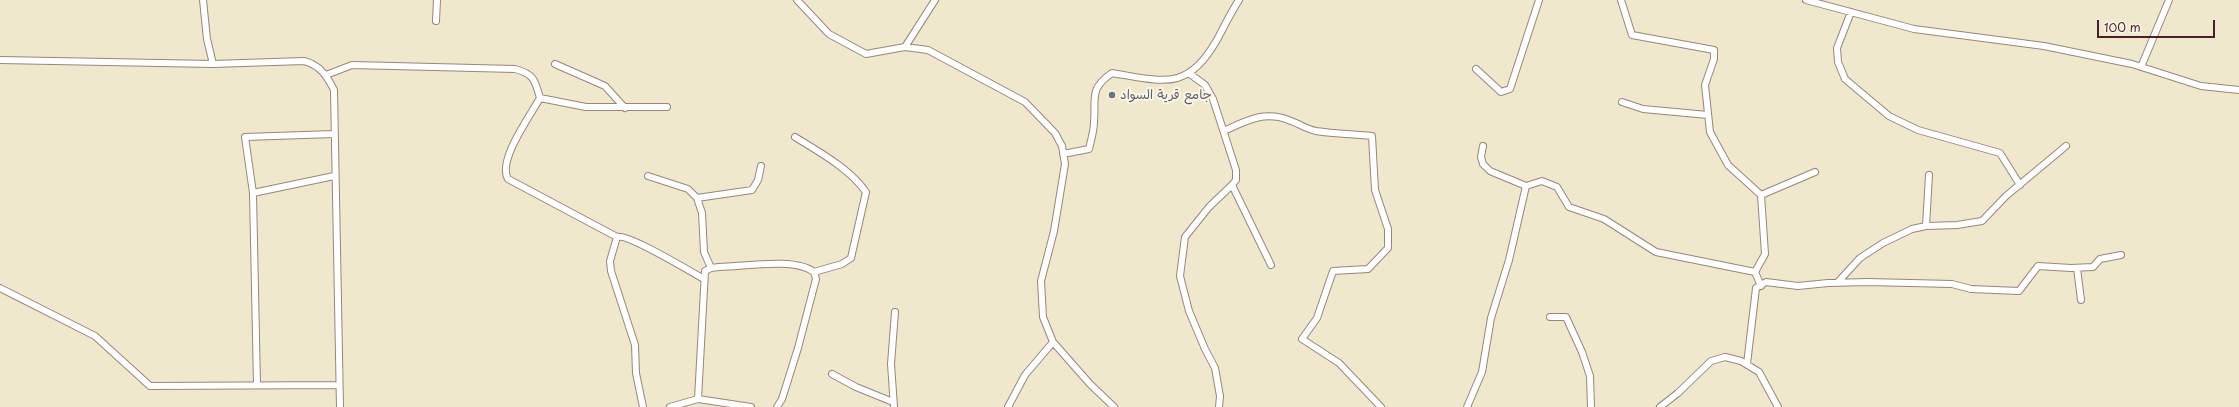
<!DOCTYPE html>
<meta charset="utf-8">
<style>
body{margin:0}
#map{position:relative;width:2239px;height:407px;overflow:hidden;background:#efe8cc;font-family:"Playpen Sans",sans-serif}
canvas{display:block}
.scale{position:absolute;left:2097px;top:20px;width:118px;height:18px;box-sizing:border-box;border:2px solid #4a1f2b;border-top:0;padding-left:5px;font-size:12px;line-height:14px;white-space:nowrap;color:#4a1f2b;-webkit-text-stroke:3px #fcf5e5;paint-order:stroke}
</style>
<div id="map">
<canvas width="2239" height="407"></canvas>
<div class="scale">100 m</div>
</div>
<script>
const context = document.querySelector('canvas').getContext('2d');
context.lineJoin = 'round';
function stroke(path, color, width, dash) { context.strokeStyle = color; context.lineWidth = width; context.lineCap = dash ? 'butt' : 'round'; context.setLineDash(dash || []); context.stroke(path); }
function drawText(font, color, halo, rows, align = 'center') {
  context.font = font + ' "Playpen Sans","Playpen Sans Arabic",sans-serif'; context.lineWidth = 4; context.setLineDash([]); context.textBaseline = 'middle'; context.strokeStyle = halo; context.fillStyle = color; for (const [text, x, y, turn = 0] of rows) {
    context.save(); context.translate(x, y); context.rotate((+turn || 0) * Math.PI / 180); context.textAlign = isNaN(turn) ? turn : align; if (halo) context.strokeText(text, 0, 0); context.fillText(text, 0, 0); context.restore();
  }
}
const street = new Path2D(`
 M203,0L207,39L213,64
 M797,0L829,34L866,54L905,47L928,50L1025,102L1055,133L1062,146L1065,164L1054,231L1041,281L1043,317L1053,342L1090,384L1114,407
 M1621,0L1632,35L1714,50V59L1705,85L1710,132L1728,165L1761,195
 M1806,0L1914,29L2044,46L2132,64L2201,86L2239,90
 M1851,12L1837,48L1838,62L1845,79L1889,116L1918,130L2000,153L2020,185
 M436,21L437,0
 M905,47L935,0
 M0,60L213,64L304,61C320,65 327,76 334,90L340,407
 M555,64L605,86L625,108
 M2141,67L2169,0
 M1476,69L1501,92L1510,89L1539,0
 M1190,74L1205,85L1213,99L1236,170V180L1232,185L1209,207L1185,237L1180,276L1189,311L1205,349L1215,368L1220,396L1219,407
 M326,75L352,65L515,69C534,74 535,80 540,98C530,116 497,161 508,179L617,237
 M540,98L586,107H667
 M1622,102L1643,109L1708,115
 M1224,131C1247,120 1266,110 1291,121C1300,124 1306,129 1316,131C1335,134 1353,134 1372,136L1375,190L1388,229V248L1368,269L1333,271L1317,318L1302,339L1339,363L1381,407
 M795,137C819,152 849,168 866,192L851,258L842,264L814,272
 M1483,146L1481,157L1483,164L1490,171L1526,186L1542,181L1557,187L1569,207L1604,219L1656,252L1755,272
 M1063,154L1089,149C1091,140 1094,131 1094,122C1096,97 1089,89 1112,73C1166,82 1188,91 1218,38C1225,25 1231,12 1239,0
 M648,176L688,189L697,198L702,213L704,252L711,268
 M1232,185L1271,265
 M253,193L245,137L334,134
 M697,198L752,190L758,180L761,166
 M1926,226L1929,175
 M2077,268L2081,300
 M1838,282L1860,258L1883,243L1912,229L1926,226L1957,225L1982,221L2006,196L2066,146
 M1761,286L1755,272L1765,254L1761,195L1815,172
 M0,288L95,336L150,386L339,385
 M1550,317H1566L1582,352L1590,376L1591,407
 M1747,364L1756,288L1766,282L1798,286L1828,283L1868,282L1952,284L1971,289L2019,291L2038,266L2071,268L2093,267L2100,259L2121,255
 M832,374L856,387L893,402
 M257,385L253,193L334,176
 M698,399L751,407
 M643,407L636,373L635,345L611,271L610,261L617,237C627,233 691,272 704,279
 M670,407L698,399L705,271L711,268L719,267C744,267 794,257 814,272L816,279L798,348L782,399L777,407
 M894,407L891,364L895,312
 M1008,407L1025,375L1053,342
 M1467,407L1482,372L1491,318L1509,260L1526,186
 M1660,407L1678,393L1711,361L1725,357L1741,361L1759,372L1778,407`);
stroke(street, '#9c847c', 8);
stroke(street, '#fff', 6);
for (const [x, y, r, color] of [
 [1112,95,4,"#6b7280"]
]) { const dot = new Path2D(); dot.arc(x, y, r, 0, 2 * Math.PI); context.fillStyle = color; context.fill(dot); stroke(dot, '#fcf5e5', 1.5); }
drawText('13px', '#5b616d', '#fcf5e5', [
 ["جامع قرية السواد",1120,95]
], 'left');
</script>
